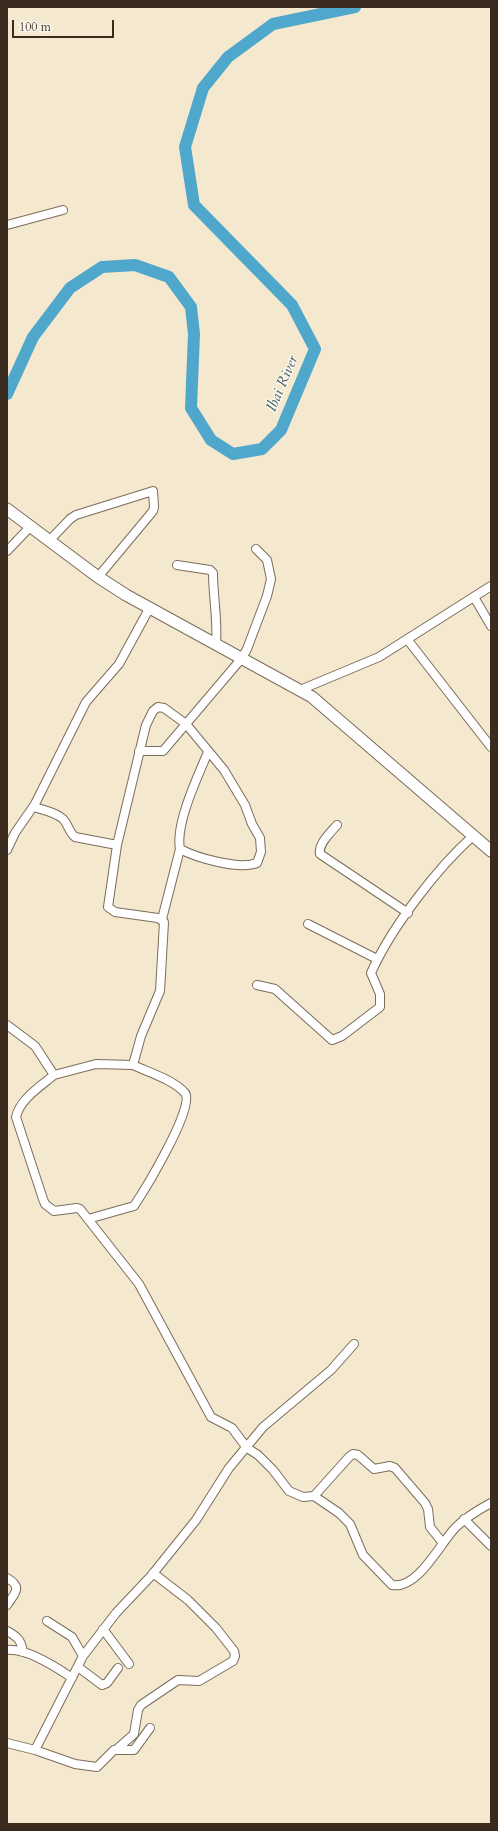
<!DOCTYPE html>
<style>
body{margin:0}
#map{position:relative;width:498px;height:1831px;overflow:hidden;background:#f4e8cf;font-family:Cardo,serif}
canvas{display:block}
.frame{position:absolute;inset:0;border:8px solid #3b2a1e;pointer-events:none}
.scale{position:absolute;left:12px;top:20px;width:102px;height:18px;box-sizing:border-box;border:2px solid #3b2a1e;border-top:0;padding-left:5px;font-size:12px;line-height:14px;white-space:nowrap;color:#3b2a1e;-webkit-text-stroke:3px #fbf7ec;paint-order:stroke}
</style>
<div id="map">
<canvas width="498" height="1831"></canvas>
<div class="frame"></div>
<div class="scale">100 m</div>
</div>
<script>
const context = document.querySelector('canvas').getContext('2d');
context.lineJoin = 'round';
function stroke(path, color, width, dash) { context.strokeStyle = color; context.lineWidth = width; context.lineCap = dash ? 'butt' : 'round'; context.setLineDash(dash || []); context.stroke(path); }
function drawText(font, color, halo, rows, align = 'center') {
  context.font = font + ' Cardo,serif'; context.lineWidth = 3; context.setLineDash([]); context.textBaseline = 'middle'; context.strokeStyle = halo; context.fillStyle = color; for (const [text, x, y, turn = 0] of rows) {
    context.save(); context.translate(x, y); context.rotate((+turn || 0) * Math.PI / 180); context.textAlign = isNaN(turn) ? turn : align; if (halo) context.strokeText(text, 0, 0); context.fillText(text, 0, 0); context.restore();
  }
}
stroke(new Path2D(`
 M7,394L33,337L70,288L102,267L135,265L169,277L191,307L194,334L191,408L211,440L233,454L262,449L281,430L315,349L292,305L194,205L185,147L203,88L228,57L273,24L355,7`), '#4fa7cc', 12);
const minor = new Path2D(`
 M7,225L63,210
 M49,541L70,519L76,515L153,491L154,507L153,511L98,577
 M7,551L31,526
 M177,565L210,570L213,573C213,597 218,620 216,644
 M474,597L491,626
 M407,639L491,747
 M300,690L379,657L491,586
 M139,751H163L242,658L247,649L267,596L271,579L267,560L256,549
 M34,807C43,810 56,812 63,819C68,824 69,832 75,837L117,845
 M337,825C330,833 318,844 320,854L408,913
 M7,850L15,833L35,804L86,702L119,664L149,609
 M162,919L180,849
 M308,924L377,959
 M257,985L275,989L332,1040L342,1036L380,1007V994L371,973C391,928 437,868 473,836
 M7,1025L35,1046L54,1075L96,1064L133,1065L141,1036L160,991L164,922L158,918L115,912L108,907L117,845L146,725L153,711L158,707L164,708L186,724L224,770L245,805L252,824L260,838L261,852L257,863C239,870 197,858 180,849C175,824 198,776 208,752
 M54,1075C41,1086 20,1099 16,1117L43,1199L45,1204L54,1211L77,1208L80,1209L139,1284L211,1417L232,1428L247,1448L258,1455L273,1470L289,1491L303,1497L314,1496L339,1513L350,1524L363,1555L392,1585C418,1590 440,1543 456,1527C466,1517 478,1510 491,1503
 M88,1219L134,1206C144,1191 196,1106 185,1093C174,1080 148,1072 133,1065
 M314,1496L349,1457L353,1454L358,1455L374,1469L390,1466L395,1468L425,1503L428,1509L430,1527L442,1542
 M464,1519L491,1546
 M7,1578C23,1587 15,1593 7,1605
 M47,1621L72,1637L83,1656
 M103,1629L129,1664
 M7,1631C18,1637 21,1640 23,1652
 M7,1650C26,1648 56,1667 72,1678
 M78,1667L102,1685L107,1683L118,1668
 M7,1743L35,1750L83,1656L116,1613L151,1576L196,1520L229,1468L263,1427L331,1370L354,1344
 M117,1749L134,1734L138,1710L141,1705L178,1680L199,1681L233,1661L235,1656L234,1651L216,1628L188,1600L153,1573
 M35,1750L75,1764L97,1767L114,1750H134L150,1728`);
const secondary = new Path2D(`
 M7,509L98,577L126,595L312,697L491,851`);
stroke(minor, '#7c6c5c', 10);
stroke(secondary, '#7c6c5c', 13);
stroke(minor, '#fff', 8);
stroke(secondary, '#fff', 11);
drawText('italic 15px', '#435c64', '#fbf7ec', [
 ["Ibai River",283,384,-67]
]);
</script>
